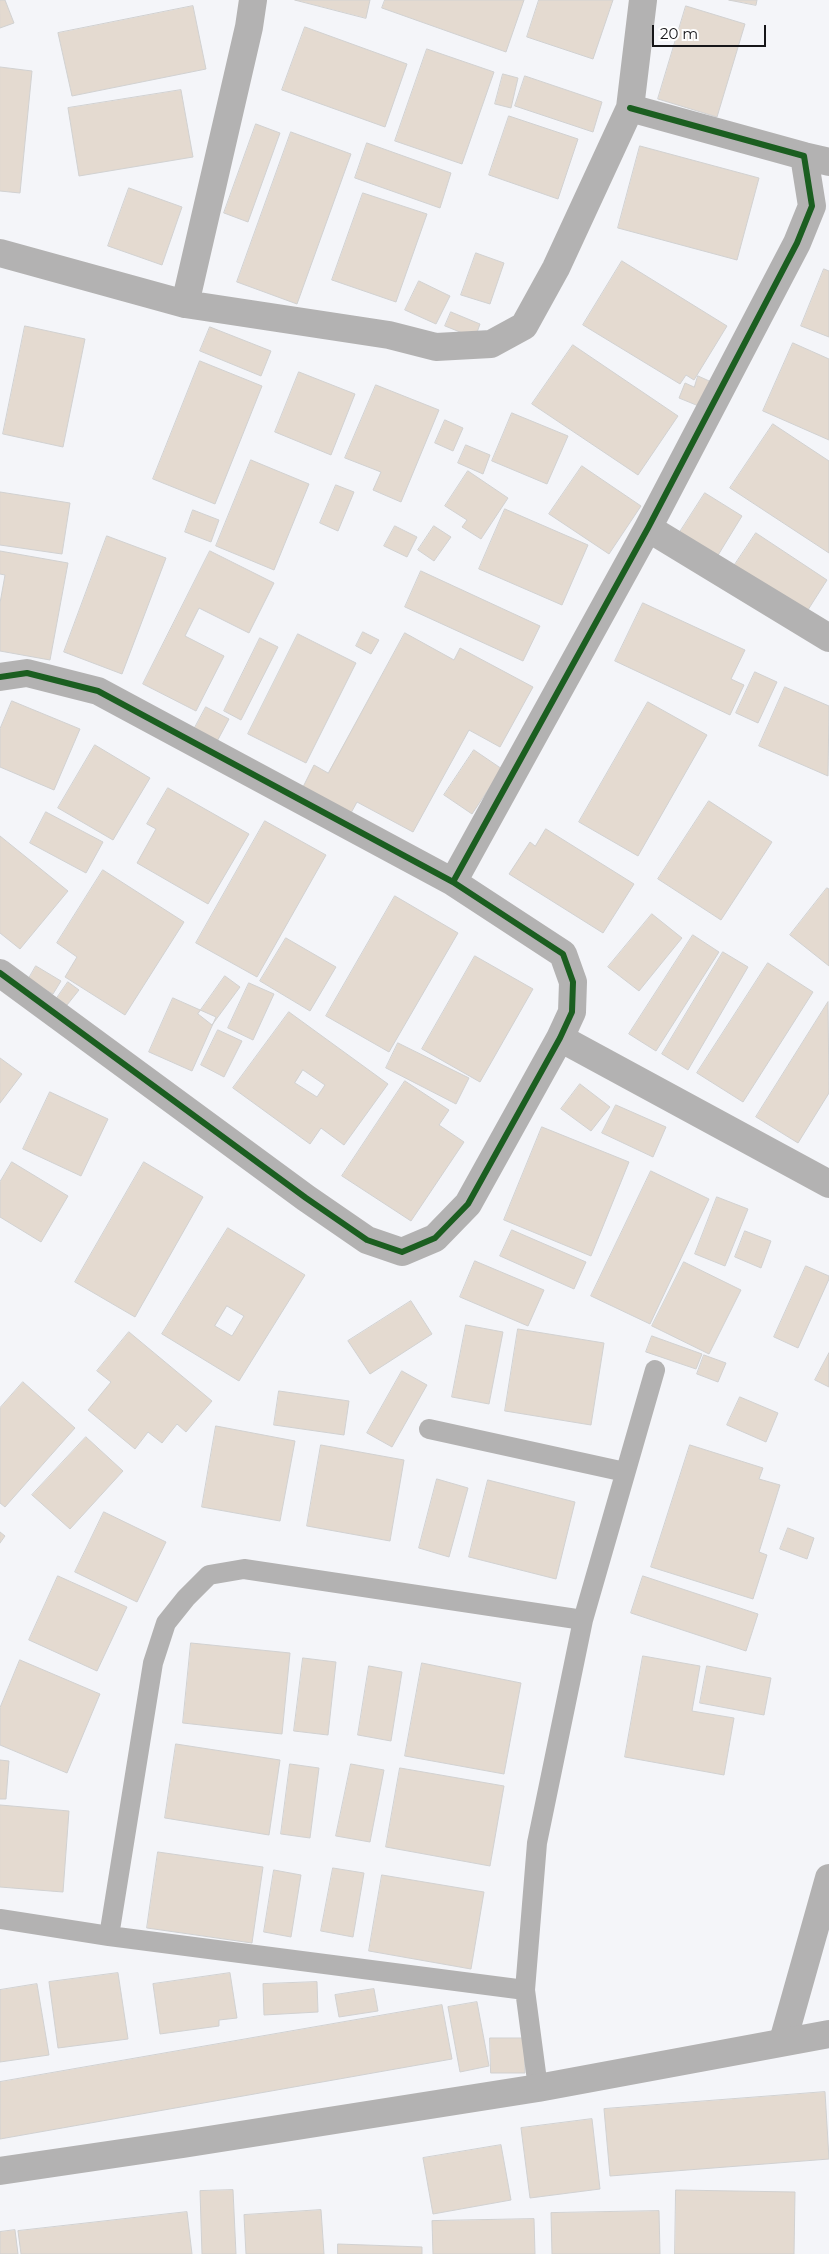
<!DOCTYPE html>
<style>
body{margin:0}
#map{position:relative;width:829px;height:2254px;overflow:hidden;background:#f4f5f9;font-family:Montserrat,sans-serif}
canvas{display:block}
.scale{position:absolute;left:652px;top:25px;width:114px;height:22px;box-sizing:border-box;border:2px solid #161619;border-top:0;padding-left:6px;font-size:15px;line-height:18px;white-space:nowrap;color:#161619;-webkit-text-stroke:4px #fff;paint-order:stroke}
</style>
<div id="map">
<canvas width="829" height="2254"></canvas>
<div class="scale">20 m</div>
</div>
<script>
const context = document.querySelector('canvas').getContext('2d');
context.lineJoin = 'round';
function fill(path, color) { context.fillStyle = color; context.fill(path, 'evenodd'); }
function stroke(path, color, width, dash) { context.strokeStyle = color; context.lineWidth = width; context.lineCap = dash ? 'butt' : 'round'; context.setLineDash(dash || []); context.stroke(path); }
const building = new Path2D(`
 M0,0H5L14,23L0,28Z
 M295,0H370L366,18Z
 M385,0H524L506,52L382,8Z
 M539,0H613L593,59L527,37Z
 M729,0H757L756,5Z
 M193,6L206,69L72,96L58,33Z
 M686,6L745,24L717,117L658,99Z
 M305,27L407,64L385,127L282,90Z
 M427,49L494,72L462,164L395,141Z
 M0,67L32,71L20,193L0,191Z
 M503,74L518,78L511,108L495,104Z
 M525,76L602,102L593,132L515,106Z
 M181,90L193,157L79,176L68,108Z
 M509,116L578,139L558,199L489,175Z
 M256,124L280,133L248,222L224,213Z
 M291,132L351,154L297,304L237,282Z
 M367,143L451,173L440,208L355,178Z
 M640,146L759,178L737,260L618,228Z
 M129,188L182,207L162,265L108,246Z
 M363,193L427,214L396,302L332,280Z
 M476,253L504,263L490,304L461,295Z
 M622,261L727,326L694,380L686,375L680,384L583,325Z
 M824,269L829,271V337L801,326Z
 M419,281L450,296L436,324L405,310Z
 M451,312L480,324L475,338L445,326Z
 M25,326L85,339L63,447L3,434Z
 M210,327L271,351L261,376L200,351Z
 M793,343L829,359V440L763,411Z
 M573,345L678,416L638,475L532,404Z
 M200,361L262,386L215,504L153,479Z
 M299,372L355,394L331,455L275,432Z
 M698,376L716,384L706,409L679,398L685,383L694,387Z
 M376,385L439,410L401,502L373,490L381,472L345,458Z
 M512,413L568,436L547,484L492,461Z
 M445,420L463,428L453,451L435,443Z
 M773,424L829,461V553L730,488Z
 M466,445L490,455L483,474L458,463Z
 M251,460L309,484L274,570L216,546Z
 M582,466L641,506L609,554L549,514Z
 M468,471L508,498L481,539L462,527L467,520L445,506Z
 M336,485L354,492L338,531L320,523Z
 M0,492L70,503L62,554L0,545Z
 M705,493L742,516L709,570L671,546Z
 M505,509L588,545L562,605L479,569Z
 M193,510L219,520L211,542L185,532Z
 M395,526L417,537L407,557L384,546Z
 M434,526L451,537L434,561L418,550Z
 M756,533L827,580L806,613L734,566Z
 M107,536L166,558L122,674L64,652Z
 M0,551L68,563L50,660L0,651V603L5,575L0,574Z
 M210,551L274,583L249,633L199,608L185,636L224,656L196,711L143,684Z
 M421,571L540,626L523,661L405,607Z
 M643,603L745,650L731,679L744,685L730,715L615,661Z
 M363,632L379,640L371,654L356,646Z
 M405,633L454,660L460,648L533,687L500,747L469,730L413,832L357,802L351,813L303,787L314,765L328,773Z
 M298,634L356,663L306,763L248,734Z
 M260,638L278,647L241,720L224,711Z
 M755,672L777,682L758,723L736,713Z
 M785,687L829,706L828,776L759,746Z
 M12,701L80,729L54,790L0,767V729Z
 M648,702L707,735L638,856L579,822Z
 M206,707L229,719L214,747L191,735Z
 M95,745L150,778L113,840L58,808Z
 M474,750L502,769L472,814L444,795Z
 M168,788L249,834L208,904L137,863L156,829L147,824Z
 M709,801L772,842L721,920L658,879Z
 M46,812L103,842L86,873L30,843Z
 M265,821L326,855L257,977L196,943Z
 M546,829L634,884L603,933L509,874L530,842L535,846Z
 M0,836L68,891L20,949L0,933Z
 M103,870L184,922L125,1015L65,977L77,957L57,943Z
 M827,888L829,889V966L790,935Z
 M395,896L458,933L389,1052L326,1016Z
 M652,914L682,938L639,991L608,967Z
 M693,935L719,952L656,1051L629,1034Z
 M286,938L336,967L310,1011L260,981Z
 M723,952L748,967L688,1070L662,1054Z
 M475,956L533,989L480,1082L422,1049Z
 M768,963L813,992L743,1102L697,1073Z
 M36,966L61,981L53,994L28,980Z
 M225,976L240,987L212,1025L198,1014Z
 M68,982L79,990L67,1005L57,998Z
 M249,983L274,994L253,1040L228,1028Z
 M173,998L216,1017L192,1071L149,1052Z
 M828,1002L829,1093L798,1143L756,1117Z
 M289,1012L388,1084L344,1145L321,1128L310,1144L233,1088ZM303,1070L325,1085L317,1097L295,1083Z
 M218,1030L242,1041L224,1077L201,1065Z
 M398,1043L469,1078L456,1104L386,1068Z
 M0,1058L22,1074L0,1103Z
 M405,1081L449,1110L439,1125L464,1142L411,1221L342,1176Z
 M580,1084L610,1107L591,1131L561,1109Z
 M50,1092L108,1119L81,1176L23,1149Z
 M616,1105L666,1127L653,1157L602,1133Z
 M542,1127L629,1162L591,1256L504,1220Z
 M12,1162L68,1196L41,1242L0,1217V1182Z
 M144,1162L203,1197L135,1317L75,1282Z
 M651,1171L709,1199L650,1324L591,1296Z
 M717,1197L748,1209L725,1266L695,1254Z
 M228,1228L305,1275L239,1381L162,1334ZM227,1306L244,1316L232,1336L215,1326Z
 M512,1230L586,1262L574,1289L500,1256Z
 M745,1231L771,1241L761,1268L735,1257Z
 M475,1261L544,1290L528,1326L460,1297Z
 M684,1262L741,1290L709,1354L652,1326Z
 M806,1266L829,1276V1279L798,1348L774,1337Z
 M411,1301L432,1334L370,1374L348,1341Z
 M466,1325L503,1332L489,1404L452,1397Z
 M518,1329L604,1343L591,1425L505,1411Z
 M129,1332L212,1401L186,1432L177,1424L162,1443L148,1432L135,1449L88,1410L111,1382L97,1371Z
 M652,1336L702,1354L696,1369L646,1352Z
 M829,1353V1387L815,1380Z
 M704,1355L726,1363L718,1382L697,1374Z
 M402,1371L427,1385L392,1447L367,1433Z
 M23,1382L75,1428L5,1507L0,1503V1408Z
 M279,1391L349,1401L344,1435L274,1425Z
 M740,1397L778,1413L766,1442L727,1425Z
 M216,1426L295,1441L280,1521L202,1507Z
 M86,1437L123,1471L70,1529L32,1495Z
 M321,1445L404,1460L390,1541L307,1526Z
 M690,1445L763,1468L759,1479L780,1485L759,1552L767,1555L753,1599L651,1567Z
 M437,1479L468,1488L449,1557L419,1548Z
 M488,1480L575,1502L556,1579L469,1557Z
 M104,1512L166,1542L137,1602L75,1572Z
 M788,1528L814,1538L807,1559L780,1549Z
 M0,1532L5,1536L0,1543Z
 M58,1576L127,1607L97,1671L29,1640Z
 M643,1576L758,1614L746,1651L631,1613Z
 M191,1643L290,1653L282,1734L183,1723Z
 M643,1656L700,1666L692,1711L734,1718L724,1775L625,1757Z
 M303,1658L336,1662L328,1735L294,1731Z
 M20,1660L100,1694L67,1773L0,1745V1708Z
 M422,1663L521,1683L504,1774L405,1756Z
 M369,1666L402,1672L391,1741L358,1735Z
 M707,1666L771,1678L764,1715L700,1703Z
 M176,1744L280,1760L269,1835L165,1818Z
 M0,1760L9,1761L6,1799H0Z
 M290,1764L319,1768L310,1838L281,1834Z
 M351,1764L384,1770L370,1842L336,1836Z
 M400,1768L504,1786L490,1866L386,1847Z
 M0,1805L69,1811L63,1892L0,1887Z
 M158,1852L263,1867L252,1943L147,1928Z
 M333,1868L364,1873L353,1937L321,1931Z
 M274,1870L301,1875L291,1937L264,1932Z
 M382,1875L484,1892L471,1969L369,1951Z
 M118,1973L128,2039L58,2048L49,1982Z
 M230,1973L237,2018L219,2020V2026L160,2034L153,1984Z
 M317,1982L318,2012L264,2015L263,1984Z
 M37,1984L49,2055L0,2062V1990Z
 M374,1989L378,2011L339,2017L335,1995Z
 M477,2002L489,2066L460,2072L448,2007Z
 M442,2005L452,2059L0,2139V2082Z
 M490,2038H524L525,2073H491Z
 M825,2092L829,2159L610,2176L604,2109Z
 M592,2119L600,2189L530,2198L521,2128Z
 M501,2145L511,2200L433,2214L423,2158Z
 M233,2190L236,2254H202L200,2191Z
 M676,2190L795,2192L794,2254H675Z
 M321,2210L324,2254H246L244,2215Z
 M659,2211L660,2254H552L551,2213Z
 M187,2212L192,2254H21L18,2231Z
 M534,2219L535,2254H433L432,2221Z
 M15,2230L18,2254H0V2232Z
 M338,2244L422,2247V2254H338Z`);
fill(building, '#e4dad0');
stroke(building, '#d1d1d1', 1);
stroke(new Path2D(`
 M429,1429L625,1472
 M0,1919L109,1936L525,1990
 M109,1936L153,1663L166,1623L186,1598L209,1575L244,1569L583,1620
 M538,2088L525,1990L537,1843L583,1620L655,1370`), '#b3b2b2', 20);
stroke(new Path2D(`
 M804,156L829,162
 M0,253L185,304L389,335L436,347L491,344L524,326L556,268L630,108L643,0
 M185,304L249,27L253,0
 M648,528L829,638
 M0,677L27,673L98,691L453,882L563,954L573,982L572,1012L560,1038L468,1204L435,1238L402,1252L367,1240L306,1198L0,973
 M453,882L648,528L797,243L812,206L804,156L630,108
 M560,1038L829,1184
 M783,2041L829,1878`), '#b3b2b2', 28);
stroke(new Path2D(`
 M0,2171L183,2144L538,2088L829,2034`), '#b3b2b2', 28);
stroke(new Path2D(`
 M0,677L27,673L98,691L453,882L563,954L573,982L572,1012L560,1038L468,1204L435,1238L402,1252L367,1240L306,1198L0,973
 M453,882L648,528L797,243L812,206L804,156L630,108`), '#1b5e20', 6);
</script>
